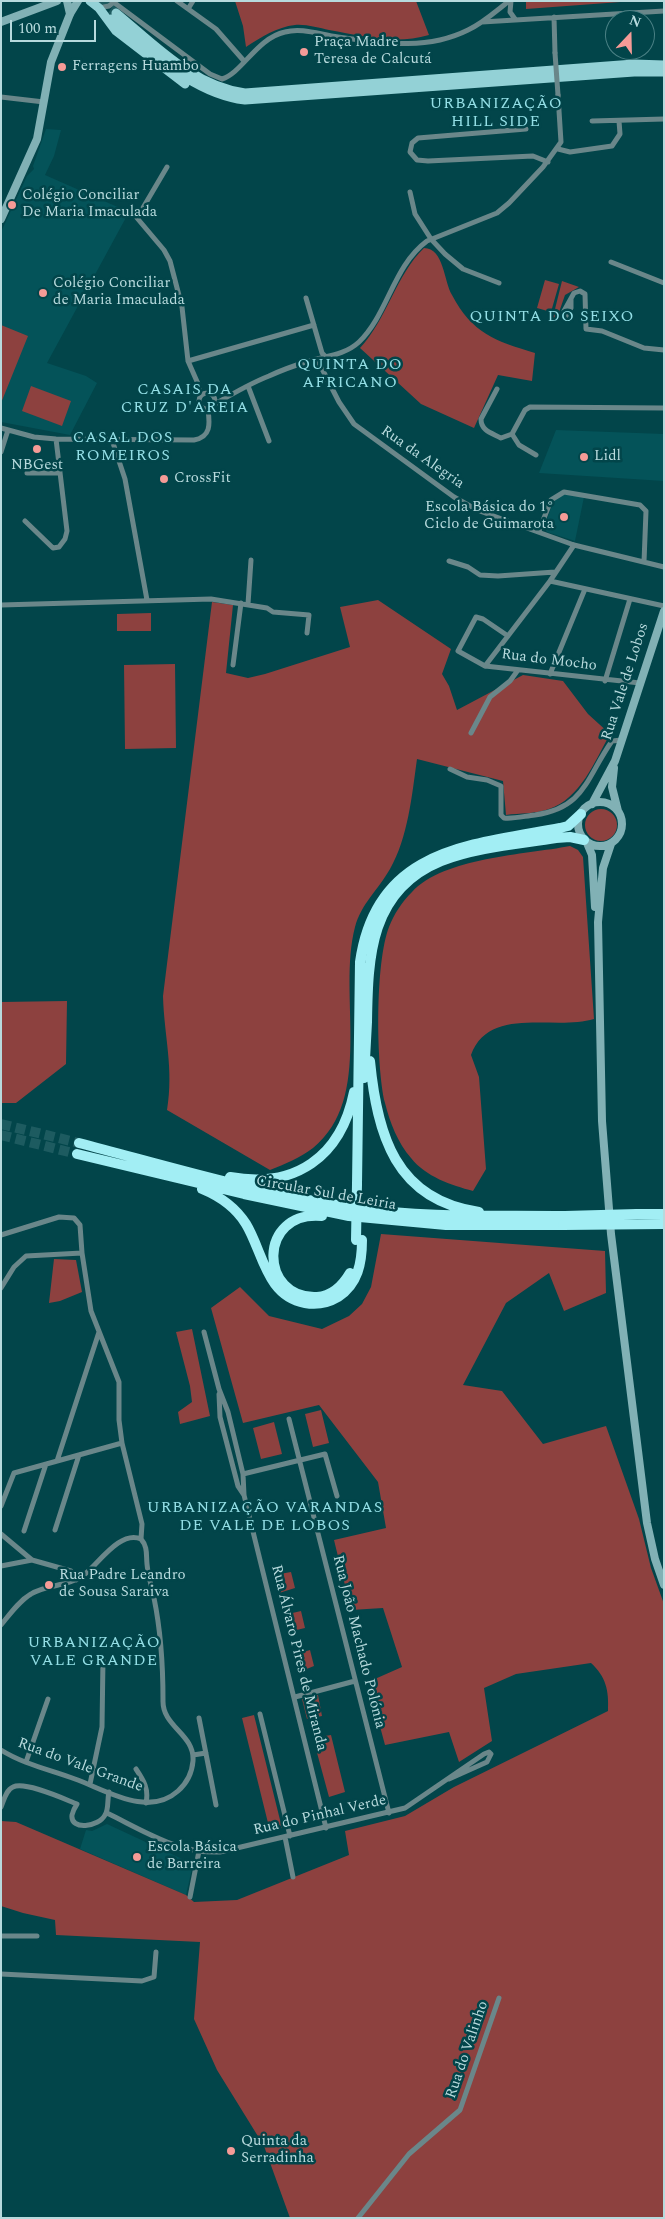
<!DOCTYPE html>
<meta charset="utf-8">
<style>
body{margin:0}
#map{position:relative;width:665px;height:2219px;overflow:hidden;background:#02454a;font-family:Spectral,serif}
canvas{display:block}
.frame{position:absolute;inset:0;border:2px solid #b7dadd;pointer-events:none}
.north{position:absolute;left:605px;top:10px;width:50px;height:50px;box-sizing:border-box;background:#02454a;border:1px solid #4a8185;border-radius:50%;rotate:21deg;font-size:14px;font-weight:700;line-height:20px;text-align:center;color:#b7dadd}
.north::after{content:'';display:block;margin:auto;width:18px;height:22px;background:#f59b97;clip-path:polygon(50% 0,100% 100%,50% 72%,0 100%)}
.scale{position:absolute;left:10px;top:20px;width:86px;height:22px;box-sizing:border-box;border:2px solid #b7dadd;border-top:0;padding-left:6px;font-size:15px;line-height:18px;white-space:nowrap;color:#b7dadd;-webkit-text-stroke:4px #02454a;paint-order:stroke}
</style>
<div id="map">
<canvas width="665" height="2219"></canvas>
<div class="frame"></div>
<div class="north">N</div>
<div class="scale">100 m</div>
</div>
<script>
const context = document.querySelector('canvas').getContext('2d');
context.lineJoin = 'round';
function fill(path, color) { context.fillStyle = color; context.fill(path, 'evenodd'); }
function stroke(path, color, width, dash) { context.strokeStyle = color; context.lineWidth = width; context.lineCap = dash ? 'butt' : 'round'; context.setLineDash(dash || []); context.stroke(path); }
function drawText(font, color, halo, rows, align = 'center') {
  context.font = font + ' Spectral,serif'; context.lineWidth = 5; context.setLineDash([]); context.textBaseline = 'middle'; context.strokeStyle = halo; context.fillStyle = color; for (const [text, x, y, turn = 0] of rows) {
    context.save(); context.translate(x, y); context.rotate((+turn || 0) * Math.PI / 180); context.textAlign = isNaN(turn) ? turn : align; if (halo) context.strokeText(text, 0, 0); context.fillText(text, 0, 0); context.restore();
  }
}
fill(new Path2D(`
 M46,129L61,130L54,156L45,175L129,212L47,363L86,376L97,383L70,435L1,422V232L27,176L34,169L33,166Z
 M556,430L664,434V481L539,473Z
 M565,494L584,497L575,541L547,532L544,528L552,505L556,499Z
 M107,1824L193,1864L186,1895L80,1849L86,1830L92,1831Z`), '#045359');
fill(new Path2D(`
 M235,1H416L429,35C395,45 363,36 329,30C319,28 306,24 295,25C277,27 261,37 246,47L243,26Z
 M526,1H634L526,9Z
 M424,248C444,248 444,282 452,295C472,333 495,341 535,353L532,381L498,375L474,428L421,404L360,348C387,319 396,275 424,248Z
 M545,280L559,284L551,312L537,308Z
 M562,281L579,287L565,295L557,318L552,321Z
 M1,325L28,336L1,403Z
 M31,386L71,401L62,426L22,411Z
 M378,600L451,649L442,674L449,686L457,710L523,675L563,681L588,714L610,734C595,761 580,799 549,809C536,814 520,813 506,815L503,781L417,759C412,795 408,838 390,869C378,890 361,904 355,927C337,995 375,1098 313,1148C300,1158 285,1164 270,1170L167,1110C174,1068 164,1036 163,996L212,602L233,605L226,673L248,678L265,674L350,647L340,607Z
 M151,613V631H117V614Z
 M175,664L176,748L125,749L124,665Z
 M585 825a16 16 0 1 1 32 0a16 16 0 1 1-32 0Z
 M570,846L578,850L583,857L594,1019C555,1031 489,1005 471,1055L479,1077L486,1169L473,1191C451,1185 426,1177 411,1158C398,1143 390,1123 385,1103C376,1065 375,963 389,927C394,914 402,902 412,892C445,857 524,855 570,846Z
 M67,1001L66,1064L16,1103H1V1002Z
 M381,1234L605,1251L606,1293L564,1311L549,1273L506,1303L463,1385L502,1391L543,1444L606,1426L639,1519L651,1568L664,1604V2218H290L264,2146L217,2070L194,2019L200,1942L56,1935L55,1920L23,1913L1,1906V1821L16,1822L186,1895L194,1902L237,1900L349,1855L345,1831L405,1816L454,1787L608,1711C609,1690 606,1677 591,1663L516,1674L484,1688L492,1741L459,1762L449,1732L385,1745L368,1682L402,1667L383,1608L351,1610L334,1540L386,1528L378,1482L319,1405L243,1423L211,1308L240,1287L269,1316L322,1329L349,1316L362,1304L371,1287Z
 M54,1259L76,1260L82,1292L60,1301L49,1303Z
 M192,1329L210,1416L180,1424L178,1412L192,1402L190,1386L176,1332Z
 M321,1410L329,1443L313,1447L305,1414Z
 M274,1422L282,1454L261,1459L253,1428Z
 M291,1572L295,1588L279,1593L274,1575Z
 M301,1611L305,1628L288,1632L284,1615Z
 M310,1650L314,1666L299,1672L294,1655Z
 M318,1695L322,1716L307,1719L302,1699Z
 M254,1715L282,1828L270,1831L242,1718Z
 M331,1735L345,1792L329,1797L313,1738Z`), '#8d413f');
stroke(new Path2D(`
 M100,1L116,13`), '#1d5b60', 9, [9, 4.5]);
stroke(new Path2D(`
 M1,1124L79,1143
 M1,1135L77,1154`), '#1d5b60', 10, [10, 5]);
stroke(new Path2D(`
 M112,1L210,74L222,79C242,73 257,38 285,32C302,27 321,35 338,37C382,43 426,51 468,30C483,23 496,11 509,1
 M177,1L216,29L244,61
 M511,1L510,12L515,19
 M99,8L109,6L114,2
 M188,9L193,1
 M554,17L555,53
 M482,22L664,11
 M1,97L44,102
 M592,121L664,119
 M526,129L418,138L412,143L410,152L417,160L428,161L533,156L548,162
 M558,149L570,152L612,146L620,134L619,121
 M167,167L137,218L164,250L170,261L182,307L188,361L199,386L200,397
 M410,192L415,214L431,239L445,254L463,269L499,283
 M611,262L664,283
 M306,298L322,353L327,358
 M571,299V308L566,316L564,311L574,293L580,291L585,294L586,329L602,331L644,348L664,350
 M317,359L339,402L354,424L454,497L477,510L574,545L664,567
 M188,361L314,325
 M248,386L269,441
 M497,389L481,419C481,431 492,433 501,438L512,434L525,410L530,407L664,408
 M199 401a8 8 0 1 1 16 0a8 8 0 1 1-16 0Z
 M215,404C232,394 251,383 269,376C282,370 296,365 309,361C326,356 345,355 359,342C388,314 393,266 427,241L497,213L509,203L543,167L561,142L558,95
 M1,428L34,437L56,439L194,440C211,437 210,424 208,410
 M512,434L519,445L536,455
 M112,440L125,479L147,600
 M1,452L8,430
 M27,473H59
 M25,521L53,548L59,547L65,539L67,531L56,439
 M539,531L551,500L564,492L640,505L646,511L644,562
 M449,561L468,567L480,575L498,576L555,572
 M550,581L664,606
 M248,604L251,560
 M1,605L211,599L267,608L273,612L309,615L307,633
 M508,636L483,619L476,617L458,651L485,666L640,683
 M233,665L241,603
 M485,666L550,581L574,545
 M550,674L585,589
 M605,681L630,599
 M471,733L490,697L510,681L518,670
 M450,769L467,777L487,780L501,786V815L504,818C514,819 525,816 535,815C585,808 586,778 612,741L622,740
 M1,1235L59,1217L74,1218L80,1225L82,1253L91,1311L119,1382V1420L122,1443L142,1524L141,1539
 M1,1288L14,1267L26,1256L82,1253
 M204,1332L219,1389L228,1412L243,1474L244,1495L326,1828
 M219,1394L220,1417L238,1486L244,1495
 M289,1419L389,1813
 M57,1461L99,1332
 M243,1474L325,1454L337,1496
 M1,1506L14,1473L122,1443
 M55,1530L79,1455
 M24,1531L46,1464
 M1,1534L32,1560
 M1,1566L32,1560L71,1571L76,1580
 M1,1625C10,1614 19,1601 31,1594C47,1584 69,1587 85,1574C99,1563 120,1530 141,1539
 M295,1697L355,1681
 M260,1714L290,1836
 M199,1718L216,1805
 M1,1750C23,1764 51,1770 75,1779C106,1790 148,1818 178,1791C187,1783 192,1773 193,1761C195,1734 162,1727 163,1700C163,1665 161,1632 154,1598C152,1587 148,1576 147,1564C146,1555 148,1547 141,1539
 M193,1755L206,1753
 M26,1762L48,1699
 M136,1769C144,1781 149,1789 146,1803
 M90,1784L102,1727L103,1659
 M1,1807C4,1800 6,1790 13,1787C25,1781 64,1799 77,1804C75,1807 73,1811 72,1815C70,1831 99,1827 105,1815C109,1809 107,1800 109,1792
 M107,1813C142,1830 179,1854 220,1852L405,1808L484,1754L489,1752L491,1754L487,1762L449,1779
 M285,1837L293,1877
 M190,1897L199,1851
 M1,1936H37
 M1,1974L142,1981L154,1977L156,1952
 M358,2218L409,2154L460,2110L499,1998`), '#6a878a', 5);
stroke(new Path2D(`
 M67,1L70,14
 M1,22L57,1
 M1,219L37,139L51,62L70,14L78,1
 M614,768L612,787L618,811
 M578 824a22 22 0 1 1 44 0a22 22 0 1 1-44 0Z
 M592,804L615,761L664,611
 M587,843L592,855L595,907
 M611,844L603,868L598,922L602,1121L611,1234L647,1523L655,1559L664,1585`), '#81b1b5', 8);
stroke(new Path2D(`
 M90,1L99,8L116,31L185,84
 M116,13C155,45 193,86 245,93L634,64L664,65
 M111,19C152,51 191,93 245,100L634,72H664`), '#93d1d6', 9);
stroke(new Path2D(`
 M370,1061C377,1134 395,1200 479,1212
 M364,1078C365,1059 366,1041 367,1022C368,956 370,890 441,861C477,847 519,844 556,838L570,837L584,840
 M79,1143C171,1167 263,1195 357,1208C426,1218 495,1215 565,1216
 M77,1154L244,1194L349,1216L446,1225H563
 M230,1177C295,1189 341,1157 354,1092
 M357,1184L360,962C376,849 468,845 560,828L568,826L581,814
 M202,1189C219,1196 236,1208 246,1224C263,1252 266,1296 305,1303C316,1305 328,1303 338,1297C358,1284 362,1263 362,1240
 M637,1214H664
 M322,1216C257,1210 259,1300 317,1297C332,1296 343,1285 350,1273`), '#a2eef4', 10);
stroke(new Path2D(`
 M555,53L558,95`), '#6a878a', 5);
stroke(new Path2D(`
 M565,1216L637,1214
 M563,1225L664,1224
 M356,1240L357,1184`), '#a2eef4', 10);
for (const [x, y, r, color] of [
 [304,52,5,"#f59b97"],
 [62,67,5,"#f59b97"],
 [12,205,5,"#f59b97"],
 [43,293,5,"#f59b97"],
 [37,449,5,"#f59b97"],
 [584,457,5,"#f59b97"],
 [164,479,5,"#f59b97"],
 [564,517,5,"#f59b97"],
 [49,1585,5,"#f59b97"],
 [137,1857,5,"#f59b97"],
 [231,2151,5,"#f59b97"]
]) { const dot = new Path2D(); dot.arc(x, y, r, 0, 2 * Math.PI); context.fillStyle = color; context.fill(dot); stroke(dot, '#02454a', 2); }
drawText('15px', '#b7dadd', '#02454a', [
 ["Praça Madre",314,43],
 ["Teresa de Calcutá",314,60],
 ["Ferragens Huambo",72,67],
 ["Colégio Conciliar",22,196],
 ["De Maria Imaculada",22,213],
 ["Colégio Conciliar",53,284],
 ["de Maria Imaculada",53,301],
 ["Lidl",594,457],
 ["NBGest",37,466,"center"],
 ["CrossFit",174,479],
 ["Escola Básica do 1°",554,508,"right"],
 ["Ciclo de Guimarota",554,525,"right"],
 ["Rua Padre Leandro",59,1576],
 ["de Sousa Saraiva",59,1593],
 ["Escola Básica",147,1848],
 ["de Barreira",147,1865],
 ["Quinta da",241,2142],
 ["Serradinha",241,2159]
], 'left');
drawText('15px', '#b7dadd', '#02454a', [
 ["Rua da Alegria",422,458,35],
 ["Rua do Mocho",549,661,7],
 ["Rua Vale de Lobos",626,682,-72],
 ["Circular Sul de Leiria",326,1194,10],
 ["Rua João Machado Polónia",358,1642,76],
 ["Rua Álvaro Pires de Miranda",298,1658,76],
 ["Rua do Vale Grande",80,1766,20],
 ["Rua do Pinhal Verde",320,1816,-13],
 ["Rua do Valinho",468,2050,-71]
]);
context.letterSpacing = '1px';
drawText('16px', '#94dfe6', '#02454a', [
 ["URBANIZAÇÃO",496,105],
 ["HILL SIDE",496,123],
 ["QUINTA DO SEIXO",552,318],
 ["QUINTA DO",350,366],
 ["AFRICANO",350,384],
 ["CASAIS DA",185,391],
 ["CRUZ D'AREIA",185,409],
 ["CASAL DOS",123,439],
 ["ROMEIROS",123,457],
 ["URBANIZAÇÃO VARANDAS",265,1509],
 ["DE VALE DE LOBOS",265,1527],
 ["URBANIZAÇÃO",94,1644],
 ["VALE GRANDE",94,1662]
]);
context.letterSpacing = '0px';
</script>
